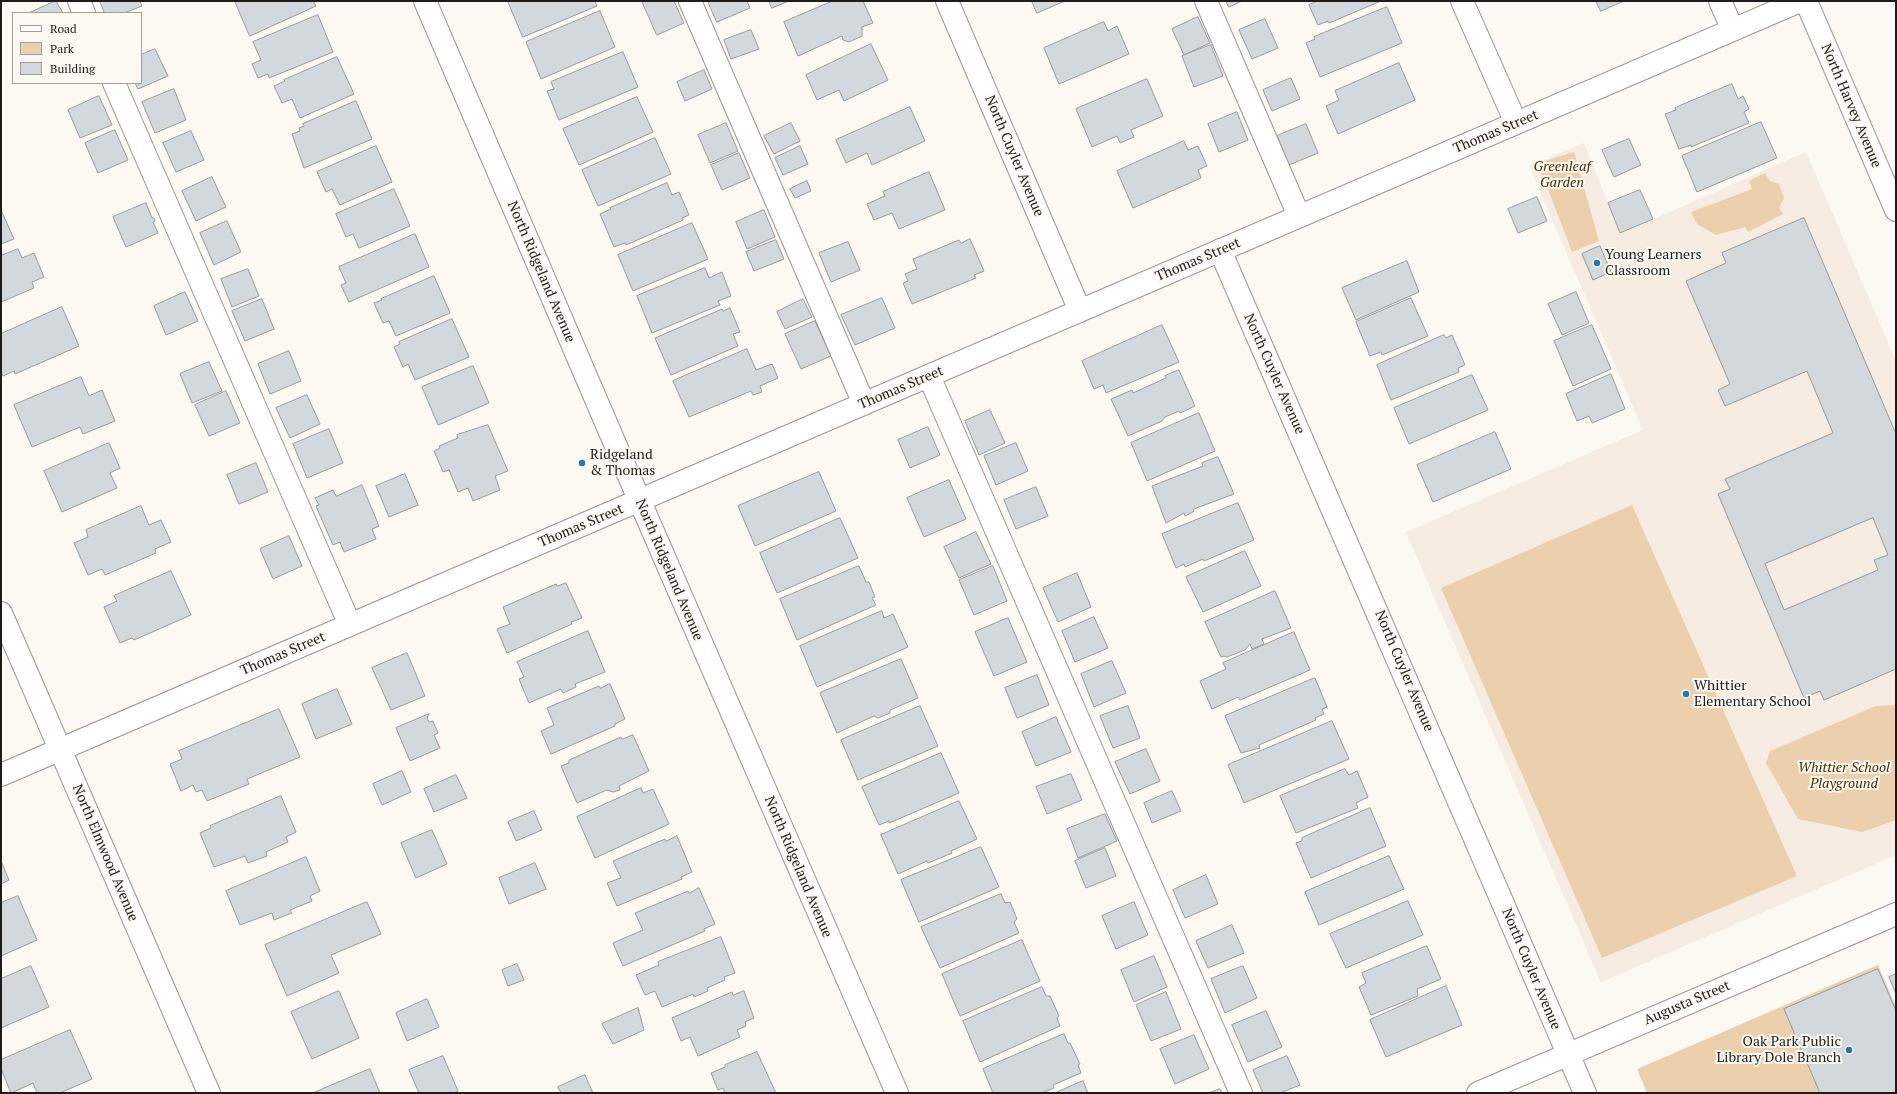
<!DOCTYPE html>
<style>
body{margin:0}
#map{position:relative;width:1897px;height:1094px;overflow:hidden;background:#fcf8f2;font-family:"PT Serif",serif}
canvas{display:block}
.frame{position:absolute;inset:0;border:2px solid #1d1c1a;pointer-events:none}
.legend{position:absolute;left:12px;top:12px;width:130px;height:72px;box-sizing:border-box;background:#fcf8f2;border:1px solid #a3a09c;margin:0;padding:5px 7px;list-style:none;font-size:12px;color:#1d1c1a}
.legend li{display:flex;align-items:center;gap:8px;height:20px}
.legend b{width:20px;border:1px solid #a3a09c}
</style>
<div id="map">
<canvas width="1897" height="1094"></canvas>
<div class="frame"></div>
<ul class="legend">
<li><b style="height:5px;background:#fff"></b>Road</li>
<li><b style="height:11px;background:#ecd0ae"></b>Park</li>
<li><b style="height:11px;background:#d2d8dc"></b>Building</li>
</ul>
</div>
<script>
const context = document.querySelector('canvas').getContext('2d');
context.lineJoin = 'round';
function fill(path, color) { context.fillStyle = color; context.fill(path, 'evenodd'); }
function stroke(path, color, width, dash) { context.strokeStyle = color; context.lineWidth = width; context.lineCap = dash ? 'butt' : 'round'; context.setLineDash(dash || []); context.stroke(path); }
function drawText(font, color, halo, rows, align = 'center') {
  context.font = font + ' "PT Serif",serif'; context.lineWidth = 4; context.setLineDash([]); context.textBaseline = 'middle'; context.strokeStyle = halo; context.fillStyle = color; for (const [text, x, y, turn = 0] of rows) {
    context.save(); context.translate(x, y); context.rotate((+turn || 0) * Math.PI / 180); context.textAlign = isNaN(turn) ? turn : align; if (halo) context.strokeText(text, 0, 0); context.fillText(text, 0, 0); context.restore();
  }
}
fill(new Path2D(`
 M1584,143L1620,234L1806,152L1896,361V855L1601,982L1406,532L1643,430L1529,166Z`), '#f6ece1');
fill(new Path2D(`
 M1574,152L1599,241L1572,252L1538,163Z
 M1765,173L1770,181L1779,184L1784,198L1779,208L1783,214L1748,232L1745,227L1716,235L1697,224L1691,212L1752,189L1749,181Z
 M1632,505L1797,876L1602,958L1441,588Z
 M1893,705L1896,706V820L1862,832L1798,819L1766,763L1770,751L1876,706Z
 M1878,965L1896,1007V1093H1647L1637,1069Z`), '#ecd0ae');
const building = new Path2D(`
 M56,1L63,13H29Z
 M100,1H140L142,6L124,13H105Z
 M235,1H313L316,6L250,36Z
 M508,1H595L597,6L523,37Z
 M642,1H674L684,23L657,35Z
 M708,1H747L750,8L717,22Z
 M769,1H789L772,8Z
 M833,1H863L873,23L862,27V36L849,42L843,40L842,36L798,56L784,22Z
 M1032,1H1065L1037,13Z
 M1226,1H1242L1229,7Z
 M1318,1H1381L1329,23L1328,21L1318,25L1309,5Z
 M1596,1H1624L1601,11Z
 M1387,7L1402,43L1320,77L1306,43L1315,39L1314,37Z
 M600,11L615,47L541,79L526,42Z
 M318,15L333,52L269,78L268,74L258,78L252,64L261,60L253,42Z
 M1198,17L1210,43L1184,55L1172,29Z
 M1265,19L1278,48L1252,59L1239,30Z
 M1104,22L1108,31L1117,26L1129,54L1059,84L1044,48Z
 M751,30L759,49L731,59L724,40Z
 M871,44L888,80L844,101L839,90L817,100L806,75Z
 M1211,45L1223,76L1194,87L1182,56Z
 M155,49L168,76L138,89L135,83H141V55Z
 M623,52L638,87L559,120L547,91L554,89L551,82Z
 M337,57L354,94L300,118L292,99L282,103L274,86L285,81L284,80Z
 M1399,63L1415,100L1338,134L1326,106L1339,100L1335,91Z
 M704,70L712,89L685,101L677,82Z
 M1291,78L1300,99L1272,111L1263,90Z
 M1147,79L1163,116L1131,130L1134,137L1120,143L1117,136L1092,147L1076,109Z
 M1732,84L1738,99L1743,96L1749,109L1744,112L1749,123L1691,147V145L1679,149L1665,114L1676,110L1675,108Z
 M174,89L186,120L155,133L142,102Z
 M99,96L112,125L80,138L68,110Z
 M637,97L653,132L579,165L563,129Z
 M356,101L372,139L304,168L292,134L300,131L299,128L304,126L303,124Z
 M910,107L925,141L872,165L867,153L846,163L836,140Z
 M1237,112L1248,140L1219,152L1208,124Z
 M1761,122L1777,158L1697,192L1682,156Z
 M726,123L738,151L710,163L698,135Z
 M791,123L800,141L774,154L764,136Z
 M1306,124L1318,153L1289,165L1277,136Z
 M115,130L128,160L98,173L85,143Z
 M191,131L204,160L176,172L163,143Z
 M655,138L671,174L598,206L582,170Z
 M1629,139L1641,165L1614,177L1602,150Z
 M1184,141L1188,150L1198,146L1207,166L1198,170L1201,178L1133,208L1117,171Z
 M376,146L392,182L340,205L332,189L326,192L317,172Z
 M800,146L808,164L783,175L775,158Z
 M739,153L750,178L722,190L711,165Z
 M929,172L945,210L899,229L892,213L874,220L867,204L885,196L883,192Z
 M212,177L226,207L196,221L182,191Z
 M807,181L811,191L795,198L790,189Z
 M667,183L672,195L679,192L689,215L682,218L683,220L626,245L625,243L614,247L600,214L611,209L610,208Z
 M394,189L410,226L359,248L353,234L346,237L336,214Z
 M1640,190L1653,219L1620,233L1608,203Z
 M1537,197L1547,221L1518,233L1508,209Z
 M146,203L152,218H154L155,221L153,222L158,233L126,247L113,217Z
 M1,210L14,239L1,244Z
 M764,210L775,237L747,249L736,222Z
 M1804,218L1896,434V669L1824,700L1820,691L1804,698L1718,494L1730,489L1725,479L1833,433L1807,371L1725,406L1718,390L1730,384L1686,281L1726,263L1722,253ZM1873,518L1888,555L1874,560L1878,570L1784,610L1765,564Z
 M227,221L241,252L214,265L200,233Z
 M692,223L708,259L633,291L618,255Z
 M415,234L429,267L349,302L341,285L346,283L339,267Z
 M970,239L984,271L974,275L976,278L912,304L903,283L908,281L905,274L917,269L913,259L959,240L961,243Z
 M776,240L784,259L754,271L746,252Z
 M848,242L860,270L831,282L819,253Z
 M1600,246L1611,272L1593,280L1582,254Z
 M18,249L22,258L34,253L44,277L32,282L34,288L1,302V256Z
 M1407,261L1419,292L1356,320L1342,288Z
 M705,268L709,278L722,272L731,296L718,301L720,305L652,333L637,296Z
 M248,269L259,296L232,307L221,279Z
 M434,276L450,313L396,336L389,321L383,323L374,303L382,300L381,299Z
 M185,292L198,321L166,335L154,306Z
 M1576,292L1589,323L1562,335L1548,304Z
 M882,298L895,328L855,345L841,315Z
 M1411,298L1428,336L1382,355L1381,352L1370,356L1356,322Z
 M262,299L274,329L245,341L232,311Z
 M803,299L812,317L785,329L777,312Z
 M62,307L79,346L15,374L14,371L3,376L1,372V334Z
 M730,308L740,332L733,334L738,346L671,375L655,338L722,309L723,311Z
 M452,319L469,357L415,380L408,364L403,367L394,347L400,344L399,342Z
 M815,321L831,356L801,369L785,334Z
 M1162,325L1179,362L1106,393L1103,385L1094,389L1082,361Z
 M1592,325L1611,369L1573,386L1554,341Z
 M1444,335L1446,338L1452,335L1465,365L1458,368L1459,372L1391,400L1377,365Z
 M747,349L756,370L772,364L778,378L760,386L762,392L753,395L751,391L689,417L673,381Z
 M289,351L301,381L270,394L258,364Z
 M209,362L222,391L192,403L180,374Z
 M473,366L489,403L438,425L422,387Z
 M1179,370L1195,406L1180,413L1179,411L1165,417L1162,421L1128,436L1111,399L1132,390L1133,393L1166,378L1165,376Z
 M1611,374L1625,409L1592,423L1589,416L1577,421L1566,394Z
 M1472,375L1488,410L1409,444L1394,408Z
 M81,377L89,396L102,390L115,421L83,434L80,427L32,447L14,405Z
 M226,391L240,423L209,436L195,405Z
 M307,395L320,424L290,438L276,408Z
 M990,410L1005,443L979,455L965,421Z
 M1199,413L1215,451L1147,481L1131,443Z
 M488,425L508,471L495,476L500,490L473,501L468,488L458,492L449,470L443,472L434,451L440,448L439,446L458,438L457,435Z
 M928,427L940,455L910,468L898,440Z
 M329,429L343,463L307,478L293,444Z
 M1495,432L1511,469L1433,502L1417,465Z
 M109,443L120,468L110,473L117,488L62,512L44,471Z
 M1016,443L1028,471L996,485L984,456Z
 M1218,457L1234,494L1194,509L1193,512L1185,516L1184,513L1166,523L1152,486L1203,466L1202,463Z
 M256,463L268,492L239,504L227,475Z
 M819,472L836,511L755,546L738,506Z
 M405,474L418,505L389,517L376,486Z
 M949,480L966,519L924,537L907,498Z
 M362,485L379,526L372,529L376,539L344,552L340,542L333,545L316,506L319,505L315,498L333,490L336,496Z
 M1036,487L1048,516L1016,529L1004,500Z
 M1238,503L1254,540L1204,561L1203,559L1185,567L1184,564L1176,568L1162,534Z
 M141,506L149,525L161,520L171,542L155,549L156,553L105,575L102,569L88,575L74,543L88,537L86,530Z
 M840,518L858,558L777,593L760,553Z
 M976,532L991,564L959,578L944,547Z
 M289,536L302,566L273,579L260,549Z
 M1245,551L1261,586L1203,612L1186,577Z
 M859,566L866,582H869L875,597L872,598L876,605L797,640L780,599Z
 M993,566L1007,601L974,615L959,580Z
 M171,571L191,615L134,640L132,638L120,643L104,607L117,601L114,596Z
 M1077,573L1091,607L1058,622L1043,588Z
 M566,583L582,618L571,622L572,624L507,653L497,629L510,624L503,607L556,584L557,586Z
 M1275,591L1291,628L1262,639L1264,644L1252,649L1250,644L1245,650L1227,657L1224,656L1221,657L1205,622Z
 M882,611L884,618L893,614L908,647L817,687L800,646Z
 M1094,617L1108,648L1075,662L1062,631Z
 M1008,618L1027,662L994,676L975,632Z
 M588,631L605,672L575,684L576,687L563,693L561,689L529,703L519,679L524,677L517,662Z
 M1294,632L1310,670L1240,700L1238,697L1212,709L1200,681L1226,669L1223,663Z
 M407,653L425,696L391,710L372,668Z
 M901,659L918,698L890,710V713L878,718L874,716L837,733L820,693Z
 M1112,661L1126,693L1094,707L1081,674Z
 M1037,675L1049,705L1017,718L1005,688Z
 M1315,678L1327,707L1322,709L1324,714L1315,718L1316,720L1259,745L1260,748L1241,753L1225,716Z
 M610,684L625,719L615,724V726L551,754L541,731L554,725L547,708L599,686L600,688Z
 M337,689L352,724L316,739L302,704Z
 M920,706L938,746L858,780L841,740Z
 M1128,706L1140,738L1113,748L1100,716Z
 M279,709L300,757L247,779L249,784L207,801L202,790L196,792L193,785L181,791L170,764L182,759L179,751Z
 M429,714L427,718L429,722L433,721L438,733L434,735L440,748L410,761L396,728Z
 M1056,717L1071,752L1036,766L1022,732Z
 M1332,721L1349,759L1244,803L1228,765Z
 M633,735L649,771L619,786L620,790L613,792L607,790L577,803L561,766L569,763V760L621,737L622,739Z
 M1146,749L1160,781L1130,794L1115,762Z
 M941,753L959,793L889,823V821L879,825L862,787Z
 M1345,769L1349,775L1357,771L1368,797L1356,803L1358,808L1296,833L1280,796Z
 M402,771L411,792L382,805L373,784Z
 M1071,774L1082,800L1047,814L1036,787Z
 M456,775L467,798L434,812L424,789Z
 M641,788L643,793L653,789L669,824L595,858L577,817Z
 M1172,791L1181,811L1152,823L1144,803Z
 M281,796L296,832L286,837L288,842L266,852L267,856L248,863L245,856L214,867L200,833L211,828L210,826Z
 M959,801L977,839L951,851L952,853L928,863L927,861L898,874L881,835Z
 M1370,808L1386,846L1311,878L1296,843L1302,841V838Z
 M534,811L542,830L516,841L508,822Z
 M1105,814L1117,841L1078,858L1067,829Z
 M432,830L447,864L416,878L401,843Z
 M677,836L692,872L681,877L682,879L617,906L607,883L621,878L613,861L665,839L666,841Z
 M981,847L999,887L919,922L901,880Z
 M1105,848L1116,876L1086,888L1075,861Z
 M1389,856L1404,889L1319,925L1305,892Z
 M306,857L320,891L310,896L312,901L290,910L292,913L274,920L272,913L240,925L226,891Z
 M1,861L9,880L1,884Z
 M535,863L546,889L509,904L499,878Z
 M1206,875L1218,904L1185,918L1173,890Z
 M699,888L715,924L704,929L705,931L623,966L613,943L643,930L635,913L688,891L689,893Z
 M1001,894L1005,903L1010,902L1017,919L1014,922L1019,933L940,968L921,927Z
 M18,896L37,940L1,956V903Z
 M1408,901L1423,935L1346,968L1330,934Z
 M367,902L381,934L331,955L339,973L287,996L265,945Z
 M1134,902L1148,935L1116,949L1102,916Z
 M1232,925L1244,953L1208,968L1196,941Z
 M721,937L735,973L724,977L725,980L707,988L708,991L694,997L693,994L662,1007L655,991L645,995L636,975L659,965L658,962Z
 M1022,940L1040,981L960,1016L942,974Z
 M1427,946L1441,979L1417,989L1418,996L1371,1015L1359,987L1366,983L1362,973Z
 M1154,956L1167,987L1134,1002L1121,970Z
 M517,964L524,980L508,986L502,970Z
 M31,966L49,1007L1,1028V979Z
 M1243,966L1257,998L1225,1013L1211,979Z
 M1878,969L1896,1011V1093H1820L1784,1009Z
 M1896,974V994L1889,977Z
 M1446,986L1462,1025L1386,1057L1370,1020Z
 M1042,987L1046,996H1050L1059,1016L1057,1018L1060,1026L980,1062L963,1021Z
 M339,991L359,1038L312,1059L291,1012Z
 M744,991L754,1018L745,1022L746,1026L737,1030L740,1037L698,1056L690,1037L681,1041L672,1018L732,992L733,995Z
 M1166,992L1181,1029L1151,1041L1136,1005Z
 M427,999L439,1027L407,1041L396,1013Z
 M638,1008L644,1030L613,1044L602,1024Z
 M1266,1011L1282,1047L1248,1062L1232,1025Z
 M70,1030L92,1079L60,1093H37L33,1083L11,1093L1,1069V1060Z
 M1064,1034L1068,1043H1070L1080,1064L1078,1065L1081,1073L1053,1085L1054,1088L1042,1093H993L983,1069Z
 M1194,1035L1209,1069L1175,1084L1160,1049Z
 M757,1052L776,1093H725L723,1088L718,1090L711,1073L725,1067V1065Z
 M443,1056L458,1091L453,1093H419L409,1070Z
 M1287,1056L1300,1085L1280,1093H1263L1253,1070Z
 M370,1069L380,1093H313Z
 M585,1075L593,1093H561L558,1087Z
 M1083,1081L1088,1093H1055Z
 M1220,1089L1222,1093H1209Z`);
fill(building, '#d2d8dc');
stroke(building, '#969b9f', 1);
const minor = new Path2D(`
 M79,1L84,13
 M425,1L622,460L897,1093
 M690,1L864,404
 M947,1L1080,311
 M1206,1L1299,216
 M1462,1L1516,123
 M1720,1L1733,30
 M1806,1L1896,210
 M114,83L350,625
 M1220,250L1585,1093
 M929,376L1241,1093
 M1,613L209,1093
 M1,775L1800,1
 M1478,1093L1896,914`);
stroke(minor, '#9a9691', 24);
stroke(minor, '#fff', 22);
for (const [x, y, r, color] of [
 [1597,263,4,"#2a77a9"],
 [582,463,4,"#2a77a9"],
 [1686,694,4,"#2a77a9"],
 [1849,1050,4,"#2a77a9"]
]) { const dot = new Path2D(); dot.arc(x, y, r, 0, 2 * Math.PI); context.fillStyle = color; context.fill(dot); stroke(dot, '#fcf8f2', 1.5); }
drawText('14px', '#1d1c1a', '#fcf8f2', [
 ["North Harvey Avenue",1851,106,67],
 ["Thomas Street",1496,132,-23],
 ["North Cuyler Avenue",1014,156,67],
 ["Thomas Street",1198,260,-23],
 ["North Ridgeland Avenue",541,272,67],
 ["North Cuyler Avenue",1274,374,66],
 ["Thomas Street",901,388,-23],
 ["Thomas Street",581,526,-23],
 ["North Ridgeland Avenue",669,570,67],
 ["Thomas Street",283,654,-23],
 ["North Cuyler Avenue",1404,671,67],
 ["North Elmwood Avenue",105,853,67],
 ["North Ridgeland Avenue",798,867,67],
 ["North Cuyler Avenue",1531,969,67],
 ["Augusta Street",1687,1003,-23]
]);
drawText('italic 14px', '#482d02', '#fcf8f2', [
 ["Greenleaf",1562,167],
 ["Garden",1562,183],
 ["Whittier School",1844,768],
 ["Playground",1844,784]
]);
drawText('14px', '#1d1c1a', '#fcf8f2', [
 ["Young Learners",1605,255],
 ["Classroom",1605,271],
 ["Ridgeland",590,455],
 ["& Thomas",590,471],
 ["Whittier",1694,686],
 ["Elementary School",1694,702],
 ["Oak Park Public",1841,1042,"right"],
 ["Library Dole Branch",1841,1058,"right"]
], 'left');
</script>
